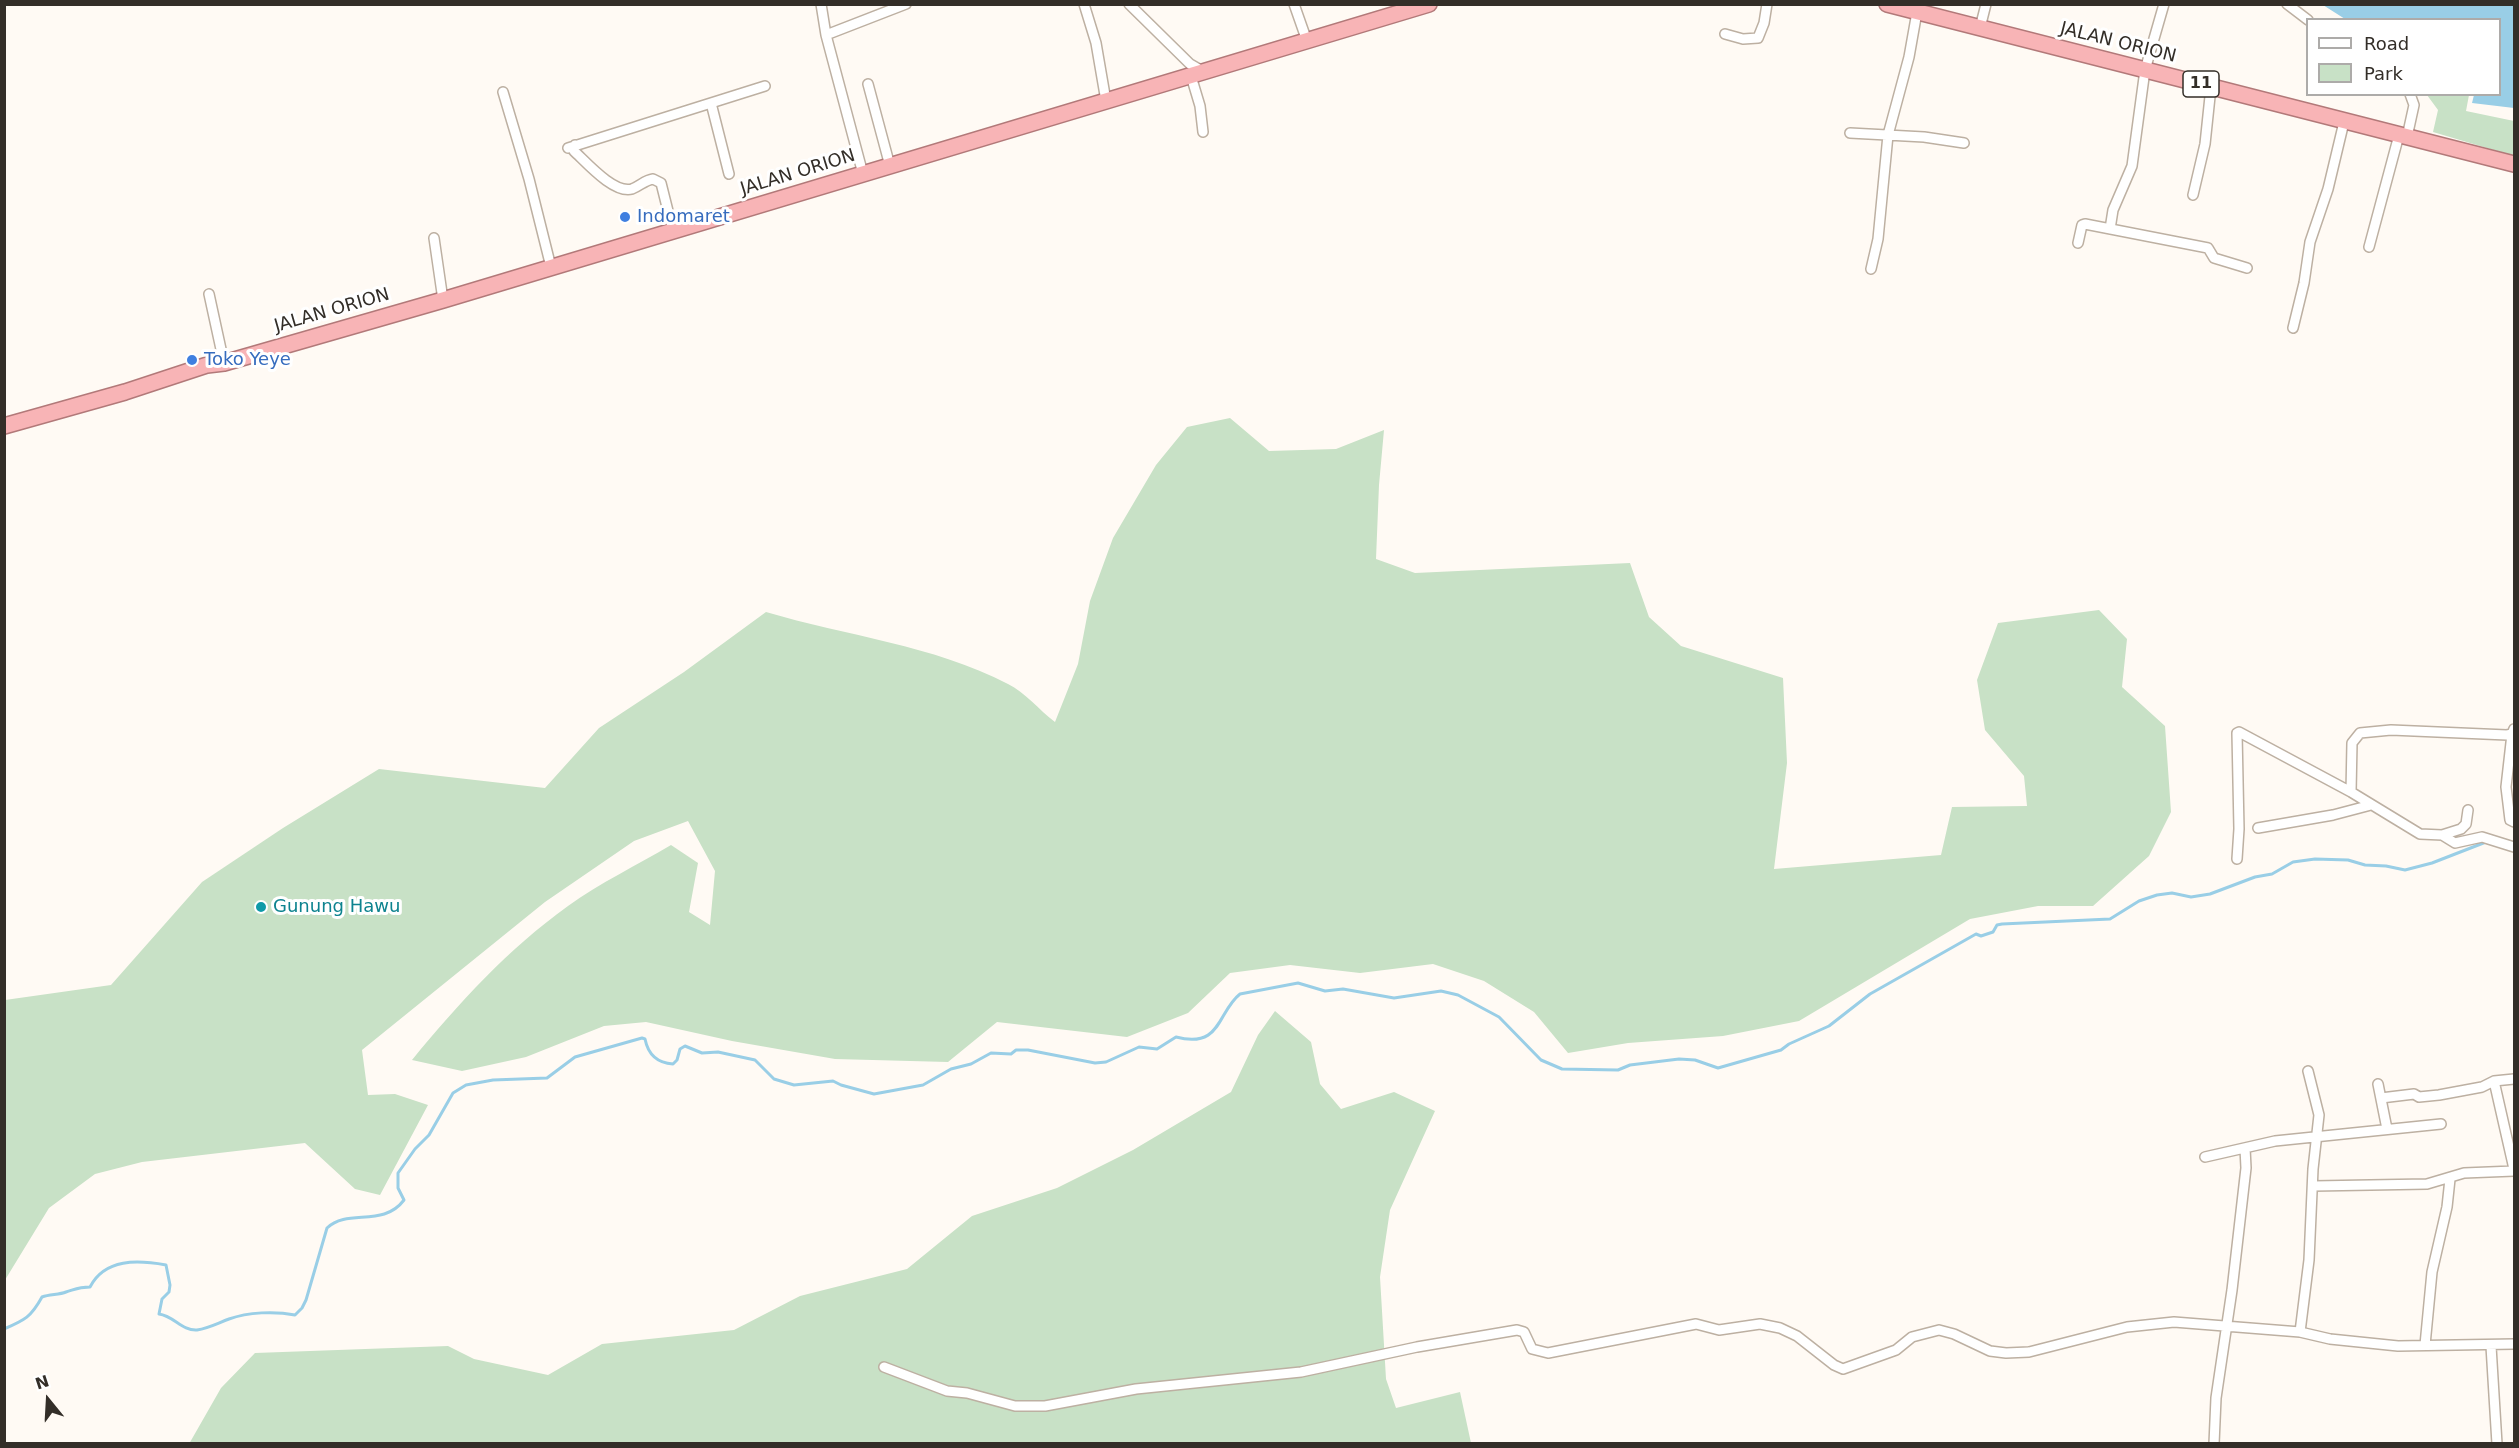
<!DOCTYPE html>
<style>
body{margin:0}
#map{position:relative;width:2519px;height:1448px;overflow:hidden;background:#fffaf4;font-family:"DejaVu Sans",sans-serif}
canvas{display:block}
.frame{position:absolute;inset:0;border:6px solid #332e28;pointer-events:none}
.legend{position:absolute;left:2306px;top:18px;width:195px;height:78px;box-sizing:border-box;background:#fff;border:2px solid #adaba9;margin:0;padding:8px 10px;list-style:none;font-size:18px;color:#332e28}
.legend li{display:flex;align-items:center;gap:12px;height:30px}
.legend b{width:30px;border:2px solid #adaba9}
.north{position:absolute;left:18px;top:1370px;width:60px;height:60px;-webkit-text-stroke:4px #fff;paint-order:stroke;rotate:342deg;font-size:16px;font-weight:700;line-height:24px;text-align:center;color:#332e28}
.north::after{content:'';display:block;margin:auto;width:21px;height:27px;background:#332e28;clip-path:polygon(50% 0,100% 100%,50% 72%,0 100%)}
</style>
<div id="map">
<canvas width="2519" height="1448"></canvas>
<div class="frame"></div>
<ul class="legend">
<li><b style="height:8px;background:#fff"></b>Road</li>
<li><b style="height:16px;background:#c8e1c6"></b>Park</li>
</ul>
<div class="north">N</div>
</div>
<script>
const context = document.querySelector('canvas').getContext('2d');
context.lineJoin = 'round';
function fill(path, color) { context.fillStyle = color; context.fill(path, 'evenodd'); }
function stroke(path, color, width, dash) { context.strokeStyle = color; context.lineWidth = width; context.lineCap = dash ? 'butt' : 'round'; context.setLineDash(dash || []); context.stroke(path); }
function drawText(font, color, halo, rows, align = 'center') {
  context.font = font + ' "DejaVu Sans",sans-serif'; context.lineWidth = 6; context.setLineDash([]); context.textBaseline = 'middle'; context.strokeStyle = halo; context.fillStyle = color; for (const [text, x, y, turn = 0] of rows) {
    context.save(); context.translate(x, y); context.rotate((+turn || 0) * Math.PI / 180); context.textAlign = isNaN(turn) ? turn : align; if (halo) context.strokeText(text, 0, 0); context.fillText(text, 0, 0); context.restore();
  }
}
fill(new Path2D(`
 M2427,95H2469L2466,111L2514,121V156L2433,132L2438,110Z
 M1230,418L1269,451L1336,449L1384,430L1379,485L1376,559L1415,573L1630,563L1649,617L1681,646L1783,678L1787,763L1774,869L1941,855L1952,807L2027,806L2024,776L1985,730L1977,680L1998,623L2099,610L2127,639L2122,687L2165,726L2171,812L2149,856L2093,906H2038L1970,919L1799,1021L1723,1036L1628,1043L1568,1053L1534,1012L1484,981L1433,964L1360,973L1290,965L1230,973L1188,1013L1127,1037L997,1022L948,1062L835,1059L732,1041L646,1022L604,1026L526,1057L462,1071L412,1060C459,1003 508,949 568,906C600,883 637,865 671,845L698,863L689,912L710,925L715,871L688,821L634,841L545,902L362,1050L368,1095L395,1094L428,1105L380,1195L355,1189L305,1143L142,1162L95,1174L49,1208L5,1280V1000L111,985L202,882L283,828L379,769L545,788L599,728L684,672L766,612C847,636 933,645 1008,684C1025,692 1039,710 1055,722L1078,664L1090,601L1113,538L1156,465L1187,427Z
 M1275,1011L1311,1042L1320,1084L1341,1109L1394,1092L1435,1111L1390,1210L1380,1277L1386,1379L1396,1408L1460,1392L1471,1443L189,1444L221,1388L255,1353L448,1346L474,1359L548,1375L602,1344L734,1330L800,1296L907,1269L972,1216L1057,1188L1133,1150L1231,1092L1258,1035Z`), '#c8e1c6');
fill(new Path2D(`
 M2323,5H2514V108L2472,103L2474,95L2500,94V20L2345,19Z`), '#99cee6');
stroke(new Path2D(`
 M4,1329C25,1320 31,1317 42,1297C50,1294 59,1295 66,1292C76,1289 79,1287 90,1287C105,1258 138,1260 166,1265L170,1285L169,1292L162,1299L159,1314C174,1316 182,1331 197,1330C209,1328 218,1323 229,1319C248,1312 275,1311 295,1315L302,1308L306,1300L327,1228C348,1208 383,1228 404,1200L398,1188V1173L415,1149L429,1135L453,1093L466,1085L493,1080L547,1078L575,1057L642,1038L645,1039C648,1054 657,1063 673,1064L677,1060L680,1049L685,1046L702,1053L718,1052L755,1060L774,1079L794,1085L833,1081L841,1085L874,1094L923,1085L951,1069L971,1064L991,1053L1011,1054L1016,1050H1028L1095,1063L1106,1062L1139,1047L1157,1049L1176,1037C1222,1049 1217,1012 1240,994L1298,983L1325,991L1343,989L1394,998L1441,991L1458,995L1499,1017L1541,1060L1562,1069L1618,1070L1630,1065L1679,1059L1695,1060L1718,1068L1781,1050L1789,1044L1829,1026L1870,994L1976,934L1981,936L1993,932L1997,925L2002,924L2110,919L2139,901L2157,895L2172,893L2191,897L2210,894L2255,877L2272,874L2293,862L2315,859L2348,860L2365,865L2386,866L2405,870L2432,863L2486,842`), '#99cee6', 3);
const minor = new Path2D(`
 M821,4L826,35L863,174
 M1084,4L1096,43L1106,101
 M1129,4L1190,64L1204,72
 M1294,4L1307,41
 M2287,4L2308,20
 M1980,28L1986,4
 M1725,34L1743,39L1758,38L1764,23L1767,4
 M826,35L906,4
 M1191,76L1200,106L1203,132
 M868,84L890,166
 M503,92L529,179L551,267
 M711,103L729,174
 M1850,133L1924,137L1964,143
 M2407,137L2414,105L2410,94
 M575,145L574,151C587,163 614,194 632,189C640,186 645,180 653,179L661,183L673,231
 M568,148L765,86
 M2193,195L2205,144L2211,87
 M2110,229L2113,210L2132,166L2145,70L2164,4
 M434,238L443,300
 M2078,243L2082,225L2085,224L2208,248L2214,258L2247,268
 M2369,247L2399,135
 M1871,269L1878,239L1888,135L1909,57L1917,12
 M209,294L224,363
 M2293,328L2304,283L2310,242L2328,189L2344,122
 M2512,734L2506,787L2510,820L2514,822
 M2351,792L2352,743L2360,733L2391,730L2507,735L2512,734L2514,729
 M2258,828L2333,815L2371,805
 M2442,835L2455,843L2482,837L2514,847
 M2237,859L2239,829L2237,733L2239,732L2351,792L2420,834L2442,835L2461,829L2466,824L2468,810
 M2494,1081L2514,1169
 M2378,1084L2387,1129
 M2381,1098L2414,1094L2419,1097L2439,1095L2482,1087L2494,1081L2514,1079
 M2205,1157L2275,1141L2441,1124
 M2314,1186L2427,1184L2464,1173L2514,1171
 M2300,1332L2309,1260L2313,1169L2319,1115L2308,1071
 M2425,1345L2432,1272L2447,1207L2450,1179
 M2491,1346L2497,1444
 M884,1367L947,1391L967,1393L1015,1406H1045L1136,1389L1301,1372L1417,1347L1517,1330L1524,1332L1532,1349L1548,1353L1696,1324L1719,1330L1760,1324L1780,1328L1797,1336L1834,1365L1843,1369L1896,1350L1912,1337L1939,1330L1954,1334L1990,1351L2006,1353L2029,1352L2127,1327L2174,1322L2300,1332L2330,1339L2398,1346L2514,1344
 M2214,1444L2216,1398L2232,1290L2246,1168L2245,1148`);
const trunk = new Path2D(`
 M1887,4L2514,164
 M4,426L125,392L207,365L224,363L443,300L1429,4`);
stroke(minor, '#bdb0a2', 12);
stroke(trunk, '#b27979', 18);
stroke(minor, '#fff', 9);
stroke(trunk, '#f8b4b6', 15);
for (const [x, y, r, color] of [
 [625,217,6,"#3f7fe0"],
 [192,360,6,"#3f7fe0"],
 [261,907,6,"#0f9aa8"]
]) { const dot = new Path2D(); dot.arc(x, y, r, 0, 2 * Math.PI); context.fillStyle = color; context.fill(dot); stroke(dot, '#fff', 2); }
for (const [x, y, w] of [
 [2201,84,36]
]) { const box = new Path2D(); box.roundRect(x - w / 2, y - 13, w, 26, 4.5); context.fillStyle = '#fff'; context.fill(box); stroke(box, '#332e28', 1.5); }
drawText('bold 16px', '#332e28', null, [
 ["11",2201,84]
]);
drawText('18px', '#332e28', '#fff', [
 ["JALAN ORION",2118,43,14],
 ["JALAN ORION",798,173,-17],
 ["JALAN ORION",332,311,-16]
]);
drawText('18px', '#366cbe', '#fff', [
 ["Indomaret",637,217],
 ["Toko Yeye",204,360]
], 'left');
drawText('18px', '#0d838f', '#fff', [
 ["Gunung Hawu",273,907]
], 'left');
</script>
